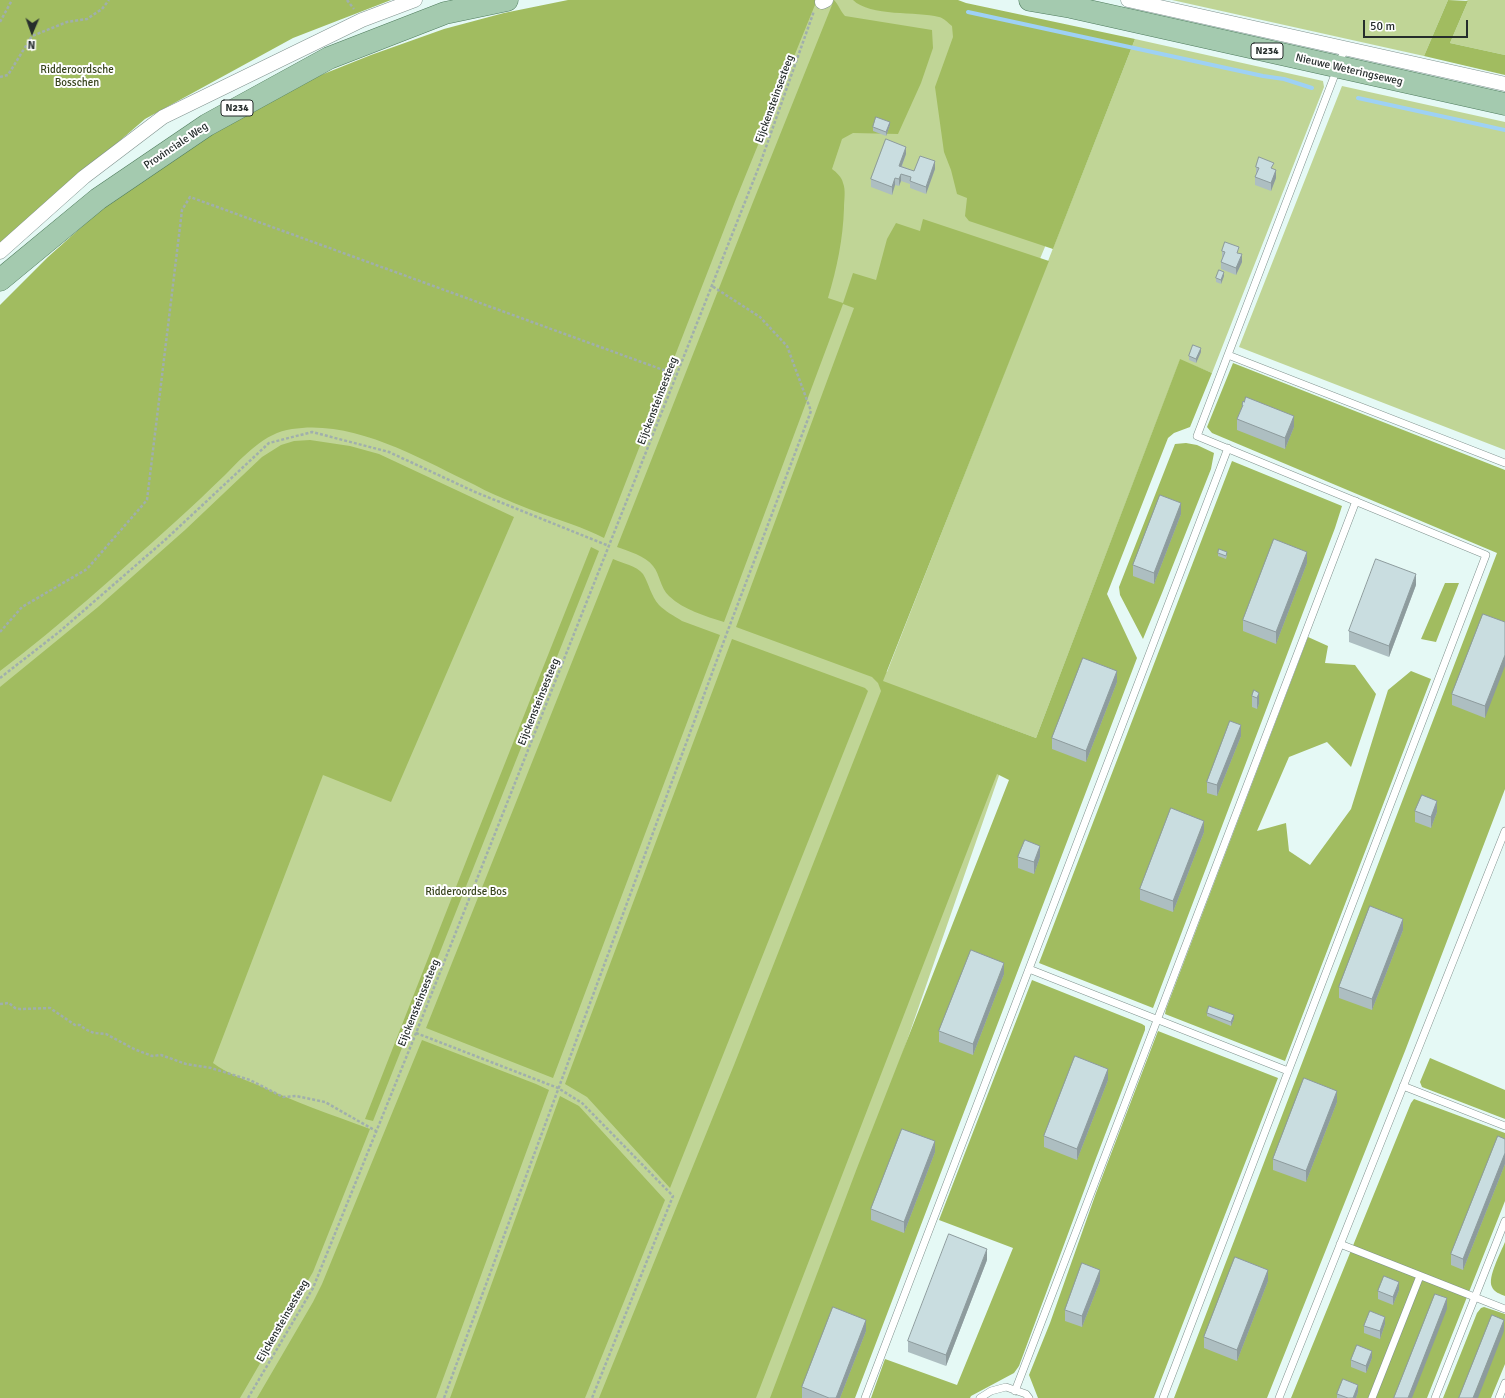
<!DOCTYPE html>
<style>
body{margin:0}
#map{position:relative;width:1505px;height:1398px;overflow:hidden;background:#e5f9f5;font-family:Signika,sans-serif}
canvas{display:block}
.north{position:absolute;left:12px;top:12px;width:40px;height:40px;-webkit-text-stroke:3px #fff;paint-order:stroke;rotate:182deg;font-size:11px;font-weight:700;line-height:16px;text-align:center;color:#262d2c}
.north::after{content:'';display:block;margin:auto;width:14px;height:18px;background:#262d2c;clip-path:polygon(50% 0,100% 100%,50% 72%,0 100%)}
.scale{position:absolute;left:1363px;top:20px;width:105px;height:18px;box-sizing:border-box;border:2px solid #262d2c;border-top:0;padding-left:5px;font-size:12px;line-height:14px;white-space:nowrap;color:#262d2c;-webkit-text-stroke:3px #fff;paint-order:stroke}
</style>
<div id="map">
<canvas width="1505" height="1398"></canvas>
<div class="north">N</div>
<div class="scale">50 m</div>
</div>
<script>
const context = document.querySelector('canvas').getContext('2d');
context.lineJoin = 'round';
function fill(path, color) { context.fillStyle = color; context.fill(path, 'evenodd'); }
function stroke(path, color, width, dash) { context.strokeStyle = color; context.lineWidth = width; context.lineCap = dash ? 'butt' : 'round'; context.setLineDash(dash || []); context.stroke(path); }
function drawText(font, color, halo, rows, align = 'center') {
  context.font = font + ' Signika,sans-serif'; context.lineWidth = 4; context.setLineDash([]); context.textBaseline = 'middle'; context.strokeStyle = halo; context.fillStyle = color; for (const [text, x, y, turn = 0] of rows) {
    context.save(); context.translate(x, y); context.rotate((+turn || 0) * Math.PI / 180); context.textAlign = isNaN(turn) ? turn : align; if (halo) context.strokeText(text, 0, 0); context.fillText(text, 0, 0); context.restore();
  }
}
fill(new Path2D(`
 M666,0H895L1121,65L871,663L887,672L1135,39L1323,81L1324,87L1212,373L1180,360L1036,738L960,710L1012,738L783,1398H0V315Z
 M1172,0H1448L1424,56Z
 M1466,0H1505V55L1450,43L1468,1Z
 M1342,86L1505,122V450L1239,347Z`), '#c0d596');
fill(new Path2D(`
 M0,0H391L293,38L145,119L0,244Z
 M568,0H817L736,199L604,538C594,533 583,528 571,524C552,517 533,511 514,503C501,497 487,492 475,485C421,459 354,419 292,429C264,433 244,456 225,475C208,491 192,507 175,522C118,573 61,625 0,671V305L48,257L104,207L168,158L306,81L371,55L444,29L504,13Z
 M834,0C839,5 840,11 845,16L932,30L933,48L921,83L898,134L853,133L842,139L832,169C836,172 842,177 843,183C846,190 844,200 844,208C843,239 837,268 828,298L843,303L853,273L876,280L887,239L896,223L920,231L923,219L1049,261L883,681L1036,738L1180,359L1212,373L1190,427L1174,433L1168,438L1107,594L1137,658L855,1398H770L857,1168L1009,780L997,774L756,1398H599L734,1065L881,691L878,683L872,677L736,627L854,308L843,304L724,622C705,616 684,610 669,596C660,588 660,574 653,566C646,556 628,551 617,547L753,202Z
 M853,0H958L966,3L1135,39L1053,249L969,221L965,216L967,198L957,194L951,170L944,152L935,87L953,37L952,26C948,23 944,18 939,17C917,11 870,17 853,0Z
 M1448,0L1468,1L1450,43L1505,55V75L1424,56Z
 M1233,363L1505,470V789L1405,1051L1267,1398H1174L1497,553L1212,433L1207,427Z
 M310,440L350,446L379,454L514,517L391,802L323,775L213,1063C226,1073 243,1079 258,1085C295,1102 332,1115 370,1129L313,1272L240,1398H0V687L98,607L185,530L262,457L281,445L294,441Z
 M1186,443L1197,445L1214,453L1211,469L1162,593L1143,639L1120,595L1119,587L1175,444Z
 M1232,461L1342,506L1335,528L1153,1008L1039,963Z
 M591,547L599,551L373,1121L365,1119L476,836Z
 M613,559C622,563 637,566 643,574C649,584 651,596 659,605C665,611 674,616 682,621L720,635L553,1078L426,1028Z
 M1445,583H1459L1436,642L1421,639Z
 M1308,637L1328,646L1325,663L1355,665L1376,694L1351,767L1327,742L1289,757L1257,831L1286,823L1289,851L1310,865L1351,809L1388,690L1411,671L1431,679L1285,1061L1165,1014L1166,1009Z
 M732,639L865,688L868,691L670,1188L587,1097L565,1084Z
 M1032,980L1142,1024L1145,1026V1030L1095,1161L1019,1366L1014,1373L971,1396L970,1398H871L885,1359L957,1385L1013,1248L939,1220Z
 M1158,1031L1278,1078L1154,1398H1038L1029,1375L1050,1323L1096,1193Z
 M422,1040L536,1084L549,1090L436,1398H257L313,1302L322,1284Z
 M1430,1058L1505,1090V1119L1422,1087L1420,1082Z
 M560,1096L579,1106L665,1200L585,1398H450Z
 M1414,1099L1505,1133V1201L1427,1398H1291L1411,1103Z
 M1505,1242V1296C1500,1294 1494,1292 1492,1287C1487,1278 1501,1252 1505,1242Z
 M1484,1307L1505,1314V1364L1491,1398H1443L1477,1313L1481,1308Z`), '#a1bc60');
stroke(new Path2D(`
 M968,12L1263,76L1284,79L1312,88
 M1358,98L1505,130`), '#9ed1f5', 4);
const lane = new Path2D(`
 M1228,355L1505,463
 M1029,969L1288,1071
 M1403,1086L1505,1126
 M1340,1244L1505,1309
 M1015,1391L1356,501
 M865,1398L1228,448
 M980,1398L991,1391L1006,1387L1026,1394L1029,1398
 M1163,1398L1486,555L1197,436L1345,48
 M1279,1398L1505,831
 M1372,1398L1420,1276
 M1435,1398L1505,1221
 M1499,1398L1505,1383`);
const street = new Path2D(`
 M1128,0L1505,84
 M822,2L826,0
 M0,252L84,177L163,117L362,20L415,0`);
const primary = new Path2D(`
 M1030,0L1071,7L1505,104
 M0,280L98,199L207,125L329,58L445,13L507,0`);
stroke(lane, '#80928e', 8);
stroke(street, '#80928e', 15);
stroke(primary, '#507c5e', 23);
stroke(new Path2D(`
 M347,0L354,9
 M0,22L12,0
 M0,77L8,75L32,36L67,22L87,19L102,9L109,0
 M0,632L22,607L87,569L147,500L182,210L190,197L677,375
 M0,678L59,632L165,540L269,443L312,432L389,452L475,492L609,546
 M0,1004L9,1003L15,1008L20,1009L50,1008L75,1025H80L85,1029L94,1033L106,1034L134,1049L152,1056L161,1055L186,1064L211,1068L250,1080L283,1097L296,1096L325,1102L376,1131
 M416,1033L558,1088L582,1103L673,1196L592,1398
 M248,1398L313,1288L416,1033L760,164L814,11
 M444,1398L728,630L811,411L787,346L760,317L712,286`), '#a0afac', 2.5, [3, 2]);
stroke(lane, '#fff', 7);
stroke(street, '#fff', 14);
stroke(primary, '#a4caaf', 22);
fill(new Path2D(`
 M890,125L886,136L873,131V127Z
 M906,154L902,166L914,171L935,169L926,194L910,188V184L901,181L899,186L895,185L892,195L871,187V179Z
 M1256,167L1274,169L1276,178L1271,191L1255,185V177L1257,174H1256Z
 M1222,251L1239,254L1242,262L1236,275L1221,269V262L1222,258Z
 M1224,276L1221,284L1216,282V278Z
 M1201,352L1196,363L1189,360V356Z
 M1242,405L1294,427L1285,449L1237,430V419L1242,408Z
 M1181,514L1154,584L1133,576V565Z
 M1218,553L1227,555L1226,559L1218,556Z
 M1307,563L1276,644L1243,631V620Z
 M1416,585L1389,657L1349,642V631Z
 M1505,622L1485,718L1452,705V694Z
 M1117,682L1086,762L1052,749V738Z
 M1259,693V704L1257,709L1252,707V696Z
 M1241,736L1217,796L1207,793V782Z
 M1415,811L1437,812L1431,828L1415,822Z
 M1204,832L1173,912L1140,900V889Z
 M1018,857H1040L1034,874L1018,868Z
 M1403,930L1372,1010L1339,998V987Z
 M1004,974L973,1055L939,1042V1031Z
 M1207,1013L1234,1019L1231,1026L1207,1016Z
 M1108,1080L1077,1160L1044,1147V1136Z
 M1337,1102L1306,1182L1273,1170V1159Z
 M1505,1139V1164L1463,1270L1451,1265V1254Z
 M935,1152L904,1233L871,1220V1209Z
 M987,1260L946,1366L908,1352V1341Z
 M1100,1281L1082,1327L1065,1321V1310Z
 M1268,1281L1237,1361L1204,1348V1337Z
 M1399,1290L1393,1305L1378,1299V1291Z
 M1385,1324L1380,1339L1364,1333V1326Z
 M866,1331L840,1398H802V1387Z
 M1372,1358L1366,1373L1351,1367V1360Z
 M1358,1392L1356,1398H1337V1394Z`), '#adbec1');
fill(new Path2D(`
 M890,122V125L886,136V132Z
 M906,147V154L899,173V166Z
 M935,161V169L926,194V187Z
 M1276,170V178L1271,191V183Z
 M901,174V181L899,186V179Z
 M895,178V185L892,195V187Z
 M1242,254V262L1236,275V268Z
 M1224,272V276L1221,284V280Z
 M1201,348V352L1196,363V359Z
 M1294,416V427L1285,449V438Z
 M1181,503V514L1154,584V573Z
 M1307,552V563L1276,644V632Z
 M1416,574V585L1389,657V646Z
 M1505,655V666L1485,718V706Z
 M1117,671V682L1086,762V751Z
 M1259,693V704L1257,709V698Z
 M1241,725V736L1217,796V785Z
 M1437,801V812L1431,828V817Z
 M1204,821V832L1173,912V901Z
 M1040,846V857L1034,874V862Z
 M1403,919V930L1372,1010V999Z
 M1004,963V974L973,1055V1044Z
 M1234,1015V1019L1231,1026V1022Z
 M1108,1069V1080L1077,1160V1149Z
 M1337,1091V1102L1306,1182V1171Z
 M935,1141V1152L904,1233V1222Z
 M1505,1153V1164L1463,1270V1259Z
 M987,1249V1260L946,1366V1355Z
 M1100,1270V1281L1082,1327V1316Z
 M1268,1270V1281L1237,1361V1350Z
 M1399,1282V1290L1393,1305V1297Z
 M1447,1298V1309L1412,1398H1408Z
 M1385,1317V1324L1380,1339V1331Z
 M866,1320V1331L840,1398H836Z
 M1504,1320V1331L1478,1398H1473Z
 M1372,1351V1358L1366,1373V1366Z
 M1358,1385V1392L1356,1398H1353Z`), '#8d9b9d');
const building = new Path2D(`
 M876,117L890,122L886,132L873,127Z
 M886,139L906,147L899,166L914,171L920,156L935,161L926,187L910,181L911,177L901,174L899,179L895,178L892,187L871,179Z
 M1259,157L1274,163L1271,168L1276,170L1271,183L1255,177L1259,168L1256,167Z
 M1225,242L1239,247L1237,253L1242,254L1236,268L1221,262L1225,252L1222,251Z
 M1219,270L1224,272L1221,280L1216,278Z
 M1193,345L1201,348L1196,359L1189,356Z
 M1246,397L1294,416L1285,438L1237,419L1243,405H1242L1243,401L1244,402Z
 M1160,495L1181,503L1154,573L1133,565Z
 M1274,539L1307,552L1276,632L1243,620Z
 M1219,549L1227,552L1226,556L1218,553Z
 M1376,559L1416,574L1389,646L1349,631Z
 M1483,614L1505,622V655L1485,706L1452,694Z
 M1083,658L1117,671L1086,751L1052,738Z
 M1254,690L1259,693L1257,698L1252,696Z
 M1230,721L1241,725L1217,785L1207,782Z
 M1422,795L1437,801L1431,817L1415,811Z
 M1171,808L1204,821L1173,901L1140,889Z
 M1025,840L1040,846L1034,862L1018,857Z
 M1370,906L1403,919L1372,999L1339,987Z
 M971,950L1004,963L973,1044L939,1031Z
 M1209,1006L1234,1015L1231,1022L1207,1013Z
 M1075,1056L1108,1069L1077,1149L1044,1136Z
 M1304,1078L1337,1091L1306,1171L1273,1159Z
 M902,1129L935,1141L904,1222L871,1209Z
 M1498,1136L1505,1139V1153L1463,1259L1451,1254Z
 M949,1234L987,1249L946,1355L908,1341Z
 M1235,1257L1268,1270L1237,1350L1204,1337Z
 M1082,1263L1100,1270L1082,1316L1065,1310Z
 M1384,1276L1399,1282L1393,1297L1378,1291Z
 M1435,1294L1447,1298L1408,1398H1394Z
 M833,1307L866,1320L836,1398H829L802,1387Z
 M1370,1311L1385,1317L1380,1331L1364,1326Z
 M1492,1315L1504,1320L1473,1398H1459Z
 M1357,1345L1372,1351L1366,1366L1351,1360Z
 M1343,1379L1358,1385L1353,1398H1348L1337,1394Z`);
fill(building, '#c9dde0');
stroke(building, '#8d9b9d', 1);
for (const [x, y, w] of [
 [1267,51,32],
 [237,108,32]
]) { const box = new Path2D(); box.roundRect(x - w / 2, y - 8, w, 16, 3); context.fillStyle = '#fff'; context.fill(box); stroke(box, '#262d2c', 1); }
drawText('bold 10px', '#262d2c', null, [
 ["N234",1267,51],
 ["N234",237,108]
]);
drawText('11px', '#37431c', '#fff', [
 ["Ridderoordsche",77,70],
 ["Bosschen",77,83],
 ["Ridderoordse Bos",466,892]
]);
drawText('11px', '#262d2c', '#fff', [
 ["Nieuwe Weteringseweg",1349,70,13],
 ["Eijckensteinsesteeg",775,99,-70],
 ["Provinciale Weg",176,146,-34],
 ["Eijckensteinsesteeg",658,401,-69],
 ["Eijckensteinsesteeg",539,702,-68],
 ["Eijckensteinsesteeg",419,1003,-68],
 ["Eijckensteinsesteeg",283,1321,-60]
]);
</script>
